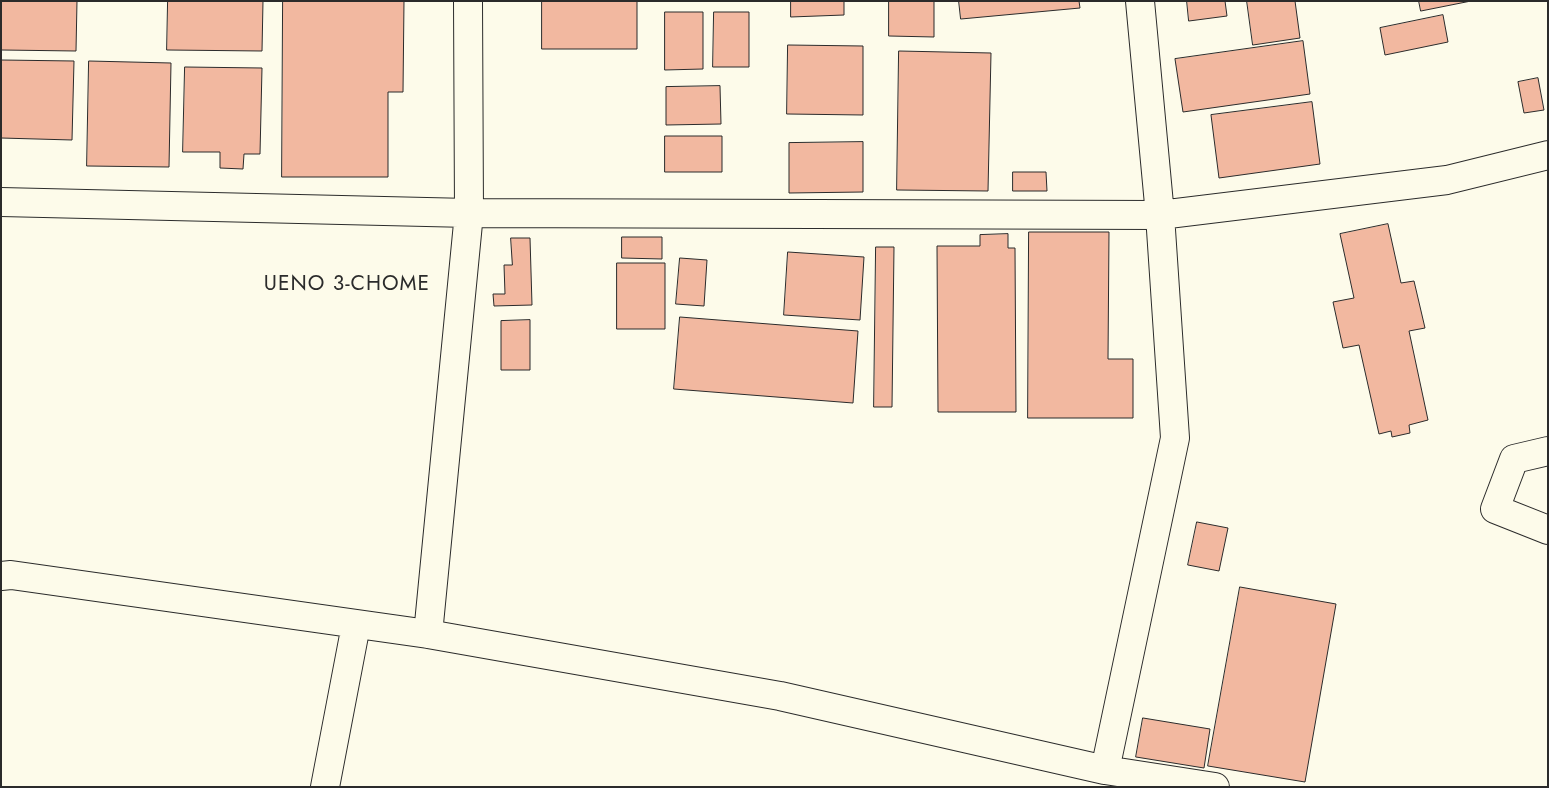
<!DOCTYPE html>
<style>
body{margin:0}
#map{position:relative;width:1549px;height:788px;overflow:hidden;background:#fdfbea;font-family:Jost,sans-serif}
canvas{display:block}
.frame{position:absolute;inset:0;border:2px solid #2b2b2b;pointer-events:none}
</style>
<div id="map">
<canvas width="1549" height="788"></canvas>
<div class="frame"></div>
</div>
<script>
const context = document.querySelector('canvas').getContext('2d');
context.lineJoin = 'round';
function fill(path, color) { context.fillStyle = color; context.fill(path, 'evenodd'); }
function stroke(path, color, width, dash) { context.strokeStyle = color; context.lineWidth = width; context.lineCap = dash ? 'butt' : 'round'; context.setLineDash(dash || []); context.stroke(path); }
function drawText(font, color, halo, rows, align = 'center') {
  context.font = font + ' Jost,sans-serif'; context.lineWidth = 4; context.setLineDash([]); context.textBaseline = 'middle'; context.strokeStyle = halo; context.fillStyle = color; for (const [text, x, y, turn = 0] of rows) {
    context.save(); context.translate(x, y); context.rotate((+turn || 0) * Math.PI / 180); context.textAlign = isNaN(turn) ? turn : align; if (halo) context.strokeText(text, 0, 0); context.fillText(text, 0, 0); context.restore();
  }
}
const building = new Path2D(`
 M1,1H77L76,51L1,50Z
 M168,1H263L262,51L167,50Z
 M283,1H404L403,92H388V177H282Z
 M542,1H637V49H542Z
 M791,1H844V15L791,17Z
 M889,1H934V37L889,36Z
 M959,1H1079L1080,8L961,19Z
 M1187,1H1225L1227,16L1189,21Z
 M1247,1H1295L1300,38L1253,45Z
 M1419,1H1471L1421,11Z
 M665,12H703V69L665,70Z
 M714,12H749V67H713Z
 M1443,15L1448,42L1385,55L1380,28Z
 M1303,41L1310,94L1183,112L1175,59Z
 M788,45L863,46V115L787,114Z
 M899,51L991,53L988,191L897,190Z
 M1,60L74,61L72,140L1,138Z
 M89,61L171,63L169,167L87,166Z
 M185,67L262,68L260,154H244L243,169L220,168V152H183Z
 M1538,78L1544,110L1524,113L1518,82Z
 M720,86L721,124L666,125V87Z
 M1312,102L1320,164L1219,178L1211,115Z
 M665,136H722V172H665Z
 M863,142V192L789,193V143Z
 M1013,172H1046L1047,191H1013Z
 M1388,224L1401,283L1414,281L1425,328L1409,331L1428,420L1409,425L1410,433L1392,437L1391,431L1379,434L1359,345L1343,348L1333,302L1354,298L1340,234Z
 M1029,232H1109L1108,359H1133V418H1028Z
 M1008,234V248H1015L1016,412H938L937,246H980V235Z
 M622,237H662V259L622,258Z
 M511,238H530L532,305L494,306L493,294H505L504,265H512Z
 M876,247H894L892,407H874Z
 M788,252L864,257L860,320L784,315Z
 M680,258L707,260L704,306L676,304Z
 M617,263H665V329H617Z
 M680,317L858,331L853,403L674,389Z
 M530,320V370H501V321Z
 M1197,522L1228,528L1219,571L1188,565Z
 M1240,587L1336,604L1305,782L1208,766Z
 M1143,718L1210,729L1204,768L1136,757Z`);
fill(building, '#f2b8a0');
stroke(building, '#2b2b2b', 1);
const minor = new Path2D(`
 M1,202L469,213L1160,215L1447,180L1548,155
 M1548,451L1514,459L1495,509L1548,530
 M1,576L11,575L428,634L780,696L1105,770L1215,787
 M428,634L469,213L468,1
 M1105,770L1175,438L1160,215L1140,1
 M325,787L356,625`);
stroke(minor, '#2b2b2b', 30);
stroke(minor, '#fdfbea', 28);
context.letterSpacing = '1px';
drawText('21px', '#2b2b2b', '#fdfbea', [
 ["UENO 3-CHOME",347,285]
]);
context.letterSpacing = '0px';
</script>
